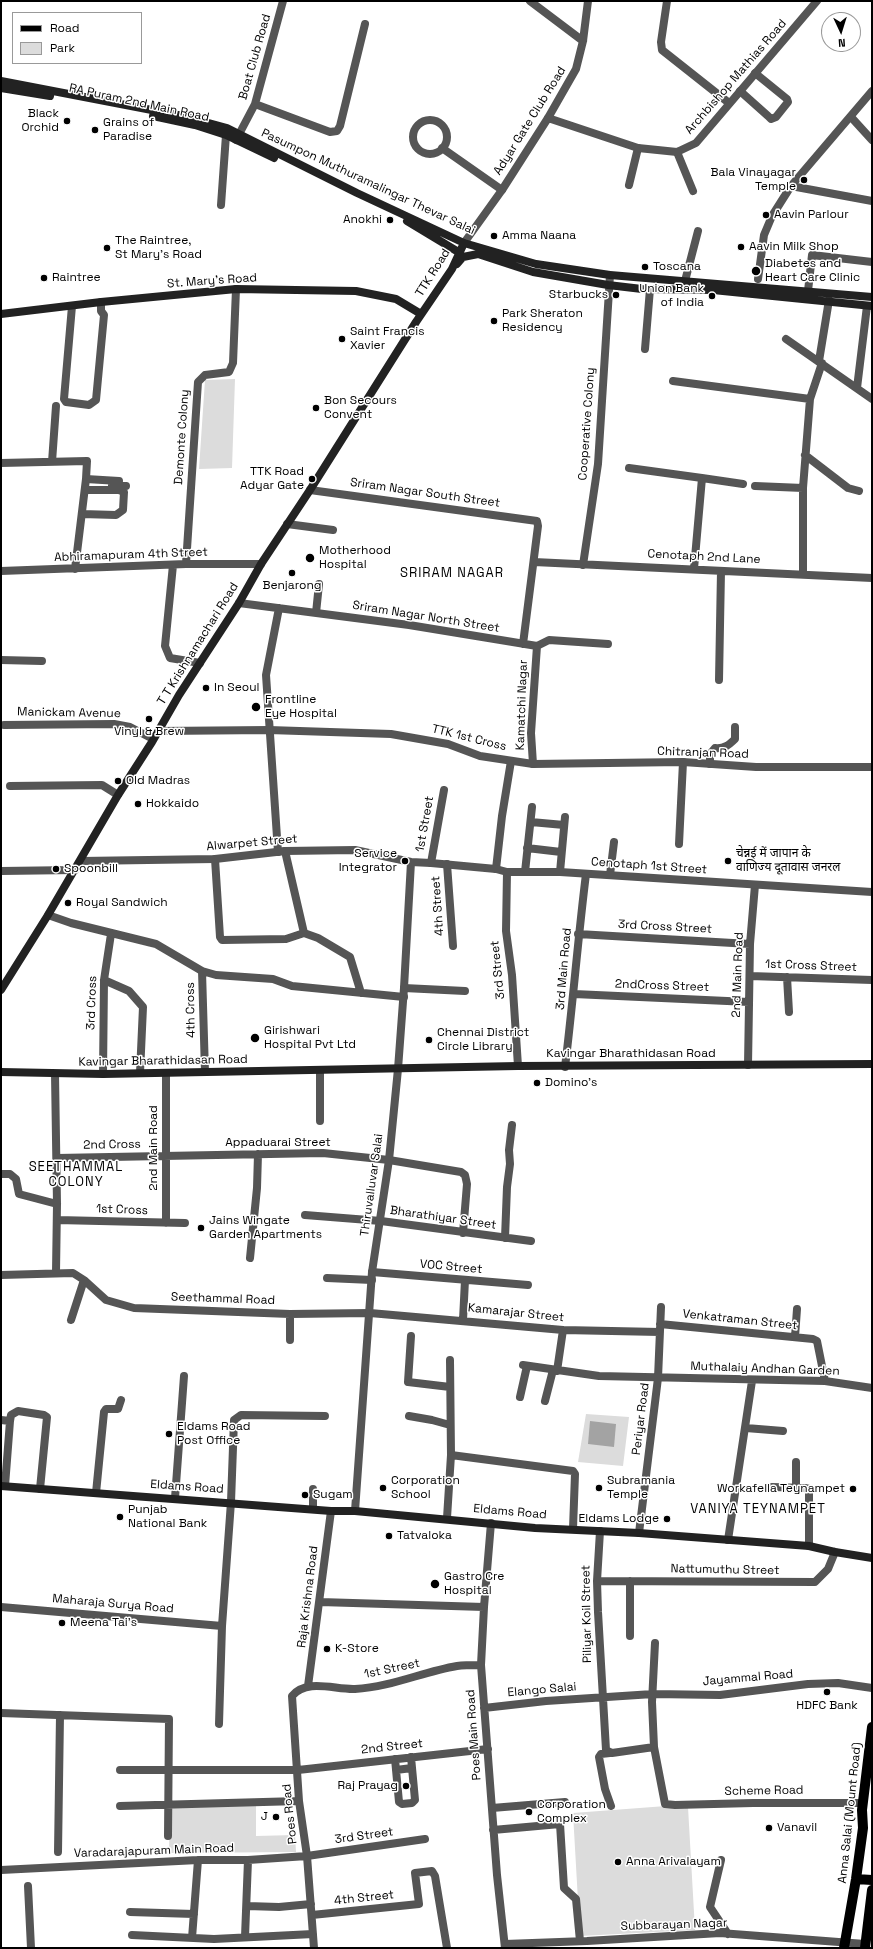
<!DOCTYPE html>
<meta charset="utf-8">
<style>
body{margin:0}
#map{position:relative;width:873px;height:1949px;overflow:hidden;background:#fff;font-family:"Space Grotesk",sans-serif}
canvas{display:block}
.frame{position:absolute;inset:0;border:2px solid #000;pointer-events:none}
.legend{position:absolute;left:12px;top:12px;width:130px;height:52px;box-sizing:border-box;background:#fff;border:1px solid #999;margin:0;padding:5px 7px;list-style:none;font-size:12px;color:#000}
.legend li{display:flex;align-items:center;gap:8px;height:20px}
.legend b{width:20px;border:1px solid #999}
.north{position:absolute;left:821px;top:12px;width:40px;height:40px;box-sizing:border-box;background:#fff;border:1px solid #999;border-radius:50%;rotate:176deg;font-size:11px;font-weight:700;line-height:16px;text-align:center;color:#000}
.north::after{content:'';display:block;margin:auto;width:14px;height:18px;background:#000;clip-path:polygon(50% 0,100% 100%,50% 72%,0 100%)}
</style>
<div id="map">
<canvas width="873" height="1949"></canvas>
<div class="frame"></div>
<ul class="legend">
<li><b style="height:5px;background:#000"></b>Road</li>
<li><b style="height:11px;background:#dcdcdc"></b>Park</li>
</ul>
<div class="north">N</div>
</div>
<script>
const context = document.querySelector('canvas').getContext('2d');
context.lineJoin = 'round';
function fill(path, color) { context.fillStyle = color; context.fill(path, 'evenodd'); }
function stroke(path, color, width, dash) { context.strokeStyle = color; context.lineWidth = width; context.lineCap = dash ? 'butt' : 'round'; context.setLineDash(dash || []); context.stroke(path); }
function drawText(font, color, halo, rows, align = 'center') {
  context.font = font + ' "Space Grotesk","Noto Sans Devanagari",sans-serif'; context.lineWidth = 3; context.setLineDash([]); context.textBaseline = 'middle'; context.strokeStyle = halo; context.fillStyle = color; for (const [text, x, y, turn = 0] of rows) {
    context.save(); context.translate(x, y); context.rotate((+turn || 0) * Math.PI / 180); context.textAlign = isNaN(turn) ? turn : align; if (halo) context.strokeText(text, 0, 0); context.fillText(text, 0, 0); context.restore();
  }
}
fill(new Path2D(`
 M235,379L232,468L199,469L205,380Z
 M586,1414L629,1417L623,1466L578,1462Z
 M170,1804L256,1805V1836L295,1835L296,1852L169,1853Z
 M666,1806L688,1807L695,1930L580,1936L573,1813Z`), '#dcdcdc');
fill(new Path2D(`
 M590,1421L616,1424L614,1447L588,1444Z`), '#a3a3a3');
stroke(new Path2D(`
 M530,1L583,41
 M667,1L661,42L662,50L729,103
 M740,91L768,116L771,119L776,117L788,102L787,99L755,73
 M255,104L330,132L337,131L340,126L365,24
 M851,117L872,140
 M548,118L576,69L583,41L588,1
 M413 137a17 17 0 1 1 34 0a17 17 0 1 1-34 0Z
 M236,140L255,104L283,1
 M442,148L502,190
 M677,152L693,191
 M629,185L638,148
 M791,186L872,201
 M221,205L226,135
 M685,281L698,231
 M808,291L812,255L872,262
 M72,306L64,399L66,402L89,405L96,400L104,315L101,311V302
 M786,339L872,399
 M645,349L650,289
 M819,361L829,300
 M673,381L810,399
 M857,388L867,306
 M805,455L848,488L859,491
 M52,462L56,406
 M1,463L87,461L86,479L75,569
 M629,468L702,478L694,569
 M702,478L743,484
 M86,479L119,481
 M112,485L126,486
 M755,486L803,488
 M310,490L537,521L538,526L523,644
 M82,514L116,515L123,510L124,492L119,490H85
 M287,524L333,530
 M534,562L872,578
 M186,564L198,382L205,375L229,372L233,363L236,289
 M173,565L165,646L170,658L200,663
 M583,565L598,464L610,275
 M1,571L186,564H261
 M803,574V488L810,399L822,363
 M239,603L409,625L537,646L549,640L608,644
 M316,613L319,584
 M1,660L42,661
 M719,680L721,571
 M4,725L114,724L130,727L153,739
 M533,764L531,733L537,646
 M710,764V754L715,748C724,749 729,745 735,739V727
 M10,786L102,785L118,795
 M531,822L564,825
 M679,844L683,762
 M527,848L561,852
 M285,851L304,933L318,938L350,957L361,993
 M278,852L266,675L279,608
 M215,859L220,937L222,940L286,939L304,933
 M431,863L444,790
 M447,864L453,946
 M496,869L502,816L511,761
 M1,871L75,870
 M507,872L506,931L512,975L518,1066
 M525,872L532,807
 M560,872L565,817
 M610,875L614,842
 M48,915L71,923L156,944L202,971L216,975L273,979L292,986L404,997
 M578,934L750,944
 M202,971L205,1072
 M750,976L872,980
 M787,977L789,1012
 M104,980L129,991L143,1007L140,1073
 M404,988L465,991
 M574,994L749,1002
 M748,1065L750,944L755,885
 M565,1067C573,1002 578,938 586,874
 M320,1070V1121
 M166,1073V1223
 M55,1074L57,1204L56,1272
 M103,1074L104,980L111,934
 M57,1158L323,1153L389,1160L461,1172L465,1175L467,1184L463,1233
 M1,1174H10L16,1179L19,1194L57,1204
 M305,1215L381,1221L531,1241
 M57,1220L185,1223
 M505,1238L507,1187L510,1164L509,1150L512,1125
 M250,1258L257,1188L258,1154
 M372,1272L528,1285
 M1,1275L73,1273L84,1280L106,1300L134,1308L290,1314L370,1313L563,1330L660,1332
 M327,1278L372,1280
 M71,1320L84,1280
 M463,1320L465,1280
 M660,1324L813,1339L817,1341L825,1381
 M411,1336L408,1382L450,1387
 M795,1337L797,1309
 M290,1340V1314
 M523,1365L599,1376L825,1381L872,1388
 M557,1371L563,1330
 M520,1397L527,1366
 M545,1401L553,1370
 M409,1416L432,1420L450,1425
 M1,1420L10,1421
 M746,1428L783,1431
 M451,1455L573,1471L575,1474L573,1529
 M796,1462V1487
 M5,1486L10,1421L11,1415L18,1411L44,1415L47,1417L40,1489
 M772,1487L805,1488L809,1489V1546
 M96,1493L104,1412L106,1409H118L121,1400
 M175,1498L184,1376
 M313,1509V1489
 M447,1518L451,1455L450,1360
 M491,1523L484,1607L481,1665L497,1875L505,1948
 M600,1531L597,1581L598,1612L606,1750L612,1753L654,1747
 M639,1533L658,1378L661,1307
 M728,1540L752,1381
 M597,1581L815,1582L828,1569L835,1552
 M630,1581V1636
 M320,1602L484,1607
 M1,1607L222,1626
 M655,1643L652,1702L654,1747L665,1804L675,1805L753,1803H863
 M308,1686L331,1511
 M484,1708L546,1701L653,1694L720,1695L808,1684L838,1683L872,1688
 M1,1713L169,1719L168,1836
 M219,1724L222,1626L231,1502L234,1420L241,1415L325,1416
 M610,1753L601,1754L599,1757L605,1789L611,1806
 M395,1759L399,1802L402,1804L412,1803L415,1800L411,1757
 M120,1770H298L488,1749
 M396,1770L412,1768
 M120,1806L299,1801
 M492,1808L565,1802
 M493,1830L560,1824L564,1888L576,1899L580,1941
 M58,1852L60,1715
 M721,1860L710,1907L728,1934
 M1,1870L198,1860H248L307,1856L425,1839
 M28,1886L31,1948
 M247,1906L279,1907L311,1904
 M130,1912L194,1914
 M312,1915L419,1904L415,1873L432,1871L435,1876L447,1948
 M132,1935L214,1939L313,1934
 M245,1937L248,1860
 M192,1938L198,1860
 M505,1944L587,1941L720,1933L865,1944
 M314,1948L307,1856L299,1801L292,1696C307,1678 335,1690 355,1689C391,1687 422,1672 457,1666C464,1665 473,1665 481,1665`), '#555', 8);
stroke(new Path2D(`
 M464,243L502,190L548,118L638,148L677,152L696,143L817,1
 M758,279L764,235L772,216L791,186L872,91
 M159,731L269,730L391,734L448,744L480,756L533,764L683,762L756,767H872
 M81,861L215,859L285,851L355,850L411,862L431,863L496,869L507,872H560L872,892
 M355,1511L372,1272L389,1160L398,1069L404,988L411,862`), '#555', 8);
stroke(new Path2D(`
 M1,81L183,116L227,128L357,193L464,243L536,264L610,275L872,297
 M1,88L50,96
 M153,116L195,125L226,135L274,158
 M407,221L460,253
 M457,264L463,257L478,254L533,272L608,285L642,289L713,290L872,306
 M1,314L101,302L236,289L356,291L396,299L421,314
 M1,990L48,915L118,795L152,742L179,695L239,603L261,564L310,490L416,322L452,269L464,243
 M1,1072L103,1074L518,1066L872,1064
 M1,1486L331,1511H355L535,1528L639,1533L809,1546L835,1552L872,1558`), '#222', 8);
stroke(new Path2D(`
 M856,1879L872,1880
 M844,1948L856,1879L863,1828L862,1810L872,1727
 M865,1948L872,1890`), '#000', 10);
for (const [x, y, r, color] of [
 [67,121,4,"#000"],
 [95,130,4,"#000"],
 [804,180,4,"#000"],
 [766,215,4,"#000"],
 [390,220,4,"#000"],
 [494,236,4,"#000"],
 [741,247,4,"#000"],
 [107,248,4,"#000"],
 [645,267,4,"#000"],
 [756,271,5,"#000"],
 [44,278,4,"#000"],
 [616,295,4,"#000"],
 [712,296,4,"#000"],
 [494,321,4,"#000"],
 [342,339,4,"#000"],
 [316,408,4,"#000"],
 [312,479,4,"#000"],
 [310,558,5,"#000"],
 [292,573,4,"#000"],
 [206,688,4,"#000"],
 [256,707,5,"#000"],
 [149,719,4,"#000"],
 [118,781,4,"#000"],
 [138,804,4,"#000"],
 [405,861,4,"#000"],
 [728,861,4,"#000"],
 [56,869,4,"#000"],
 [68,903,4,"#000"],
 [255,1038,5,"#000"],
 [429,1040,4,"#000"],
 [537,1083,4,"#000"],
 [201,1228,4,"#000"],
 [169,1434,4,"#000"],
 [383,1488,4,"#000"],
 [599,1488,4,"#000"],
 [853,1489,4,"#000"],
 [305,1495,4,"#000"],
 [120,1517,4,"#000"],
 [667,1519,4,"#000"],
 [389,1536,4,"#000"],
 [435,1584,5,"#000"],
 [62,1623,4,"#000"],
 [327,1649,4,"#000"],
 [827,1692,4,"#000"],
 [406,1786,4,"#000"],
 [529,1812,4,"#000"],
 [276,1817,4,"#000"],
 [769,1828,4,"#000"],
 [618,1862,4,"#000"]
]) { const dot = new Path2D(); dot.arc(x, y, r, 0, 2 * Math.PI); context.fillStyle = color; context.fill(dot); stroke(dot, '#fff', 1.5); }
drawText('12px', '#000', '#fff', [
 ["Boat Club Road",255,57,-74],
 ["Archbishop Mathias Road",736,77,-49],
 ["RA Puram 2nd Main Road",139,103,12],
 ["Adyar Gate Club Road",530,121,-58],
 ["Pasumpon Muthuramalingar Thevar Salai",368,182,25],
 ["TTK Road",433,273,-58],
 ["St. Mary's Road",212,281,-4],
 ["Cooperative Colony",587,424,-86],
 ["Demonte Colony",182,437,-86],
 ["Sriram Nagar South Street",425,493,8],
 ["Abhiramapuram 4th Street",131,555,-2],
 ["Cenotaph 2nd Lane",704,557,3],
 ["Sriram Nagar North Street",426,617,9],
 ["T T Krishnamachari Road",198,644,-58],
 ["Kamatchi Nagar",522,705,-88],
 ["Manickam Avenue",69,713,1],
 ["TTK 1st Cross",469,738,14],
 ["Chitranjan Road",703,753,2],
 ["1st Street",425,824,-80],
 ["Alwarpet Street",252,843,-5],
 ["Cenotaph 1st Street",649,866,4],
 ["4th Street",438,906,-94],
 ["3rd Cross Street",665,927,3],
 ["1st Cross Street",811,966,2],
 ["3rd Main Road",564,969,-85],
 ["3rd Street",498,970,-96],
 ["2nd Main Road",738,975,-88],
 ["2ndCross Street",662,986,2],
 ["3rd Cross",92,1003,-88],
 ["4th Cross",191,1010,-91],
 ["Kavingar Bharathidasan Road",631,1054],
 ["Kavingar Bharathidasan Road",163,1061,-1],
 ["Appaduarai Street",278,1143],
 ["2nd Cross",112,1145,-1],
 ["2nd Main Road",154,1148,-90],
 ["Thiruvalluvar Salai",372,1185,-82],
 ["1st Cross",122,1210,2],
 ["Bharathiyar Street",443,1218,8],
 ["VOC Street",451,1267,5],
 ["Seethammal Road",223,1299,2],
 ["Kamarajar Street",516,1313,6],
 ["Venkatraman Street",740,1320,6],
 ["Muthalaiy Andhan Garden",765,1369,2],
 ["Periyar Road",641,1419,-83],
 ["Eldams Road",187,1487,4],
 ["Eldams Road",510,1512,5],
 ["Nattumuthu Street",725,1570,1],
 ["Raja Krishna Road",308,1597,-83],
 ["Maharaja Surya Road",113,1604,5],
 ["Piliyar Koil Street",587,1614,-91],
 ["1st Street",392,1669,-12],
 ["Jayammal Road",748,1678,-5],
 ["Elango Salai",542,1690,-5],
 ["Poes Main Road",474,1735,-94],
 ["2nd Street",392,1747,-6],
 ["Scheme Road",764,1791,-1],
 ["Anna Salai (Mount Road)",850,1813,-84],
 ["Poes Road",290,1814,-96],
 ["3rd Street",364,1836,-8],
 ["Varadarajapuram Main Road",154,1851,-2],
 ["4th Street",364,1898,-6],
 ["Subbarayan Nagar",674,1925,-2]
]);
drawText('12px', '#000', '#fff', [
 ["Black",59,114,"right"],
 ["Orchid",59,128,"right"],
 ["Grains of",103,123],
 ["Paradise",103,137],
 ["Bala Vinayagar",796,173,"right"],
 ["Temple",796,187,"right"],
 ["Aavin Parlour",774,215],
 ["Anokhi",382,220,"right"],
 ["Amma Naana",502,236],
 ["The Raintree,",115,241],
 ["St Mary's Road",115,255],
 ["Aavin Milk Shop",749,247],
 ["Diabetes and",765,264],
 ["Heart Care Clinic",765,278],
 ["Toscana",653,267],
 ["Raintree",52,278],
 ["Union Bank",704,289,"right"],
 ["of India",704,303,"right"],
 ["Starbucks",608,295,"right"],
 ["Park Sheraton",502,314],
 ["Residency",502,328],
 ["Saint Francis",350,332],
 ["Xavier",350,346],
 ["Bon Secours",324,401],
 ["Convent",324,415],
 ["TTK Road",304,472,"right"],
 ["Adyar Gate",304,486,"right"],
 ["Motherhood",319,551],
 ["Hospital",319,565],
 ["Benjarong",292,586,"center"],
 ["In Seoul",214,688],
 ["Frontline",265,700],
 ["Eye Hospital",265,714],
 ["Vinyl & Brew",149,732,"center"],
 ["Old Madras",126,781],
 ["Hokkaido",146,804],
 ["Service",397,854,"right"],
 ["Integrator",397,868,"right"],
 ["चेन्नई में जापान के",736,854],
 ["वाणिज्य दूतावास जनरल",736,868],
 ["Spoonbill",64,869],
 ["Royal Sandwich",76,903],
 ["Girishwari",264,1031],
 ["Hospital Pvt Ltd",264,1045],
 ["Chennai District",437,1033],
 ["Circle Library",437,1047],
 ["Domino's",545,1083],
 ["Jains Wingate",209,1221],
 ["Garden Apartments",209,1235],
 ["Eldams Road",177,1427],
 ["Post Office",177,1441],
 ["Corporation",391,1481],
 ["School",391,1495],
 ["Subramania",607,1481],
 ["Temple",607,1495],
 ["Workafella Teynampet",845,1489,"right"],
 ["Sugam",313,1495],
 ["Punjab",128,1510],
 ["National Bank",128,1524],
 ["Eldams Lodge",659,1519,"right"],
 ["Tatvaloka",397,1536],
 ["Gastro Cre",444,1577],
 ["Hospital",444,1591],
 ["Meena Tai's",70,1623],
 ["K-Store",335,1649],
 ["HDFC Bank",827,1706,"center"],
 ["Raj Prayag",398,1786,"right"],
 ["Corporation",537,1805],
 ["Complex",537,1819],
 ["J",268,1817,"right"],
 ["Vanavil",777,1828],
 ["Anna Arivalayam",626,1862]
], 'left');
context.letterSpacing = '1px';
drawText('13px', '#000', '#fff', [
 ["SRIRAM NAGAR",452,573],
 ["SEETHAMMAL",76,1167],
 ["COLONY",76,1182],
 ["VANIYA TEYNAMPET",758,1509]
]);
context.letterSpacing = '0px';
</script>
